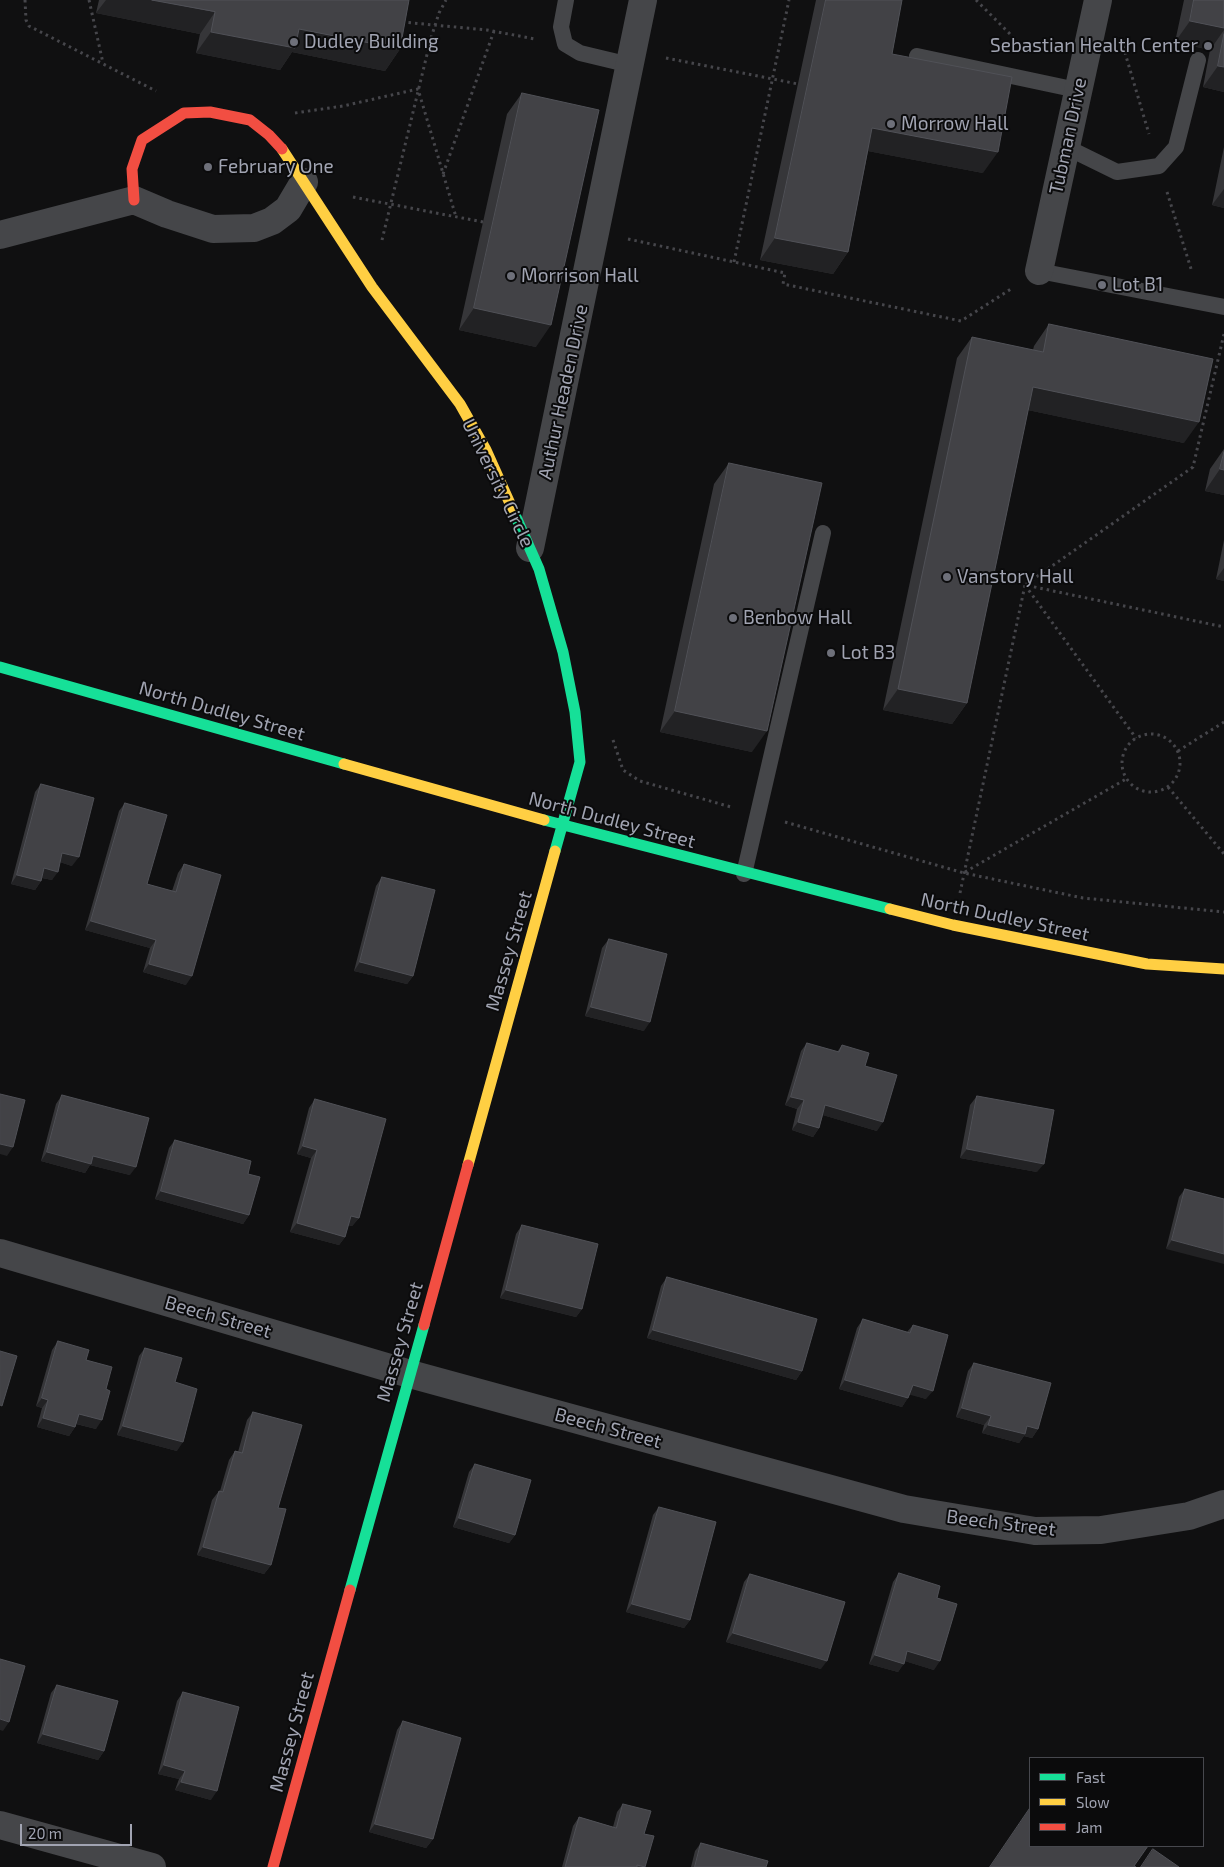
<!DOCTYPE html>
<style>
body{margin:0}
#map{position:relative;width:1224px;height:1867px;overflow:hidden;background:#101011;font-family:"Exo 2",sans-serif}
canvas{display:block}
.legend{position:absolute;left:1029px;top:1757px;width:175px;height:90px;box-sizing:border-box;background:#0b0b0c;border:1px solid #47484e;margin:0;padding:6px 9px;list-style:none;font-size:15px;color:#a1a4b2}
.legend li{display:flex;align-items:center;gap:10px;height:25px}
.legend b{width:25px;border:1px solid #47484e}
.scale{position:absolute;left:20px;top:1824px;width:112px;height:22px;box-sizing:border-box;border:2px solid #a1a4b2;border-top:0;padding-left:6px;font-size:15px;line-height:18px;white-space:nowrap;color:#a1a4b2;-webkit-text-stroke:4px #0b0b0c;paint-order:stroke}
</style>
<div id="map">
<canvas width="1224" height="1867"></canvas>
<ul class="legend">
<li><b style="height:6px;background:#16e098"></b>Fast</li>
<li><b style="height:6px;background:#ffcf43"></b>Slow</li>
<li><b style="height:6px;background:#f24e42"></b>Jam</li>
</ul>
<div class="scale">20 m</div>
</div>
<script>
const context = document.querySelector('canvas').getContext('2d');
context.lineJoin = 'round';
function stroke(path, color, width, dash) { context.strokeStyle = color; context.lineWidth = width; context.lineCap = dash ? 'butt' : 'round'; context.setLineDash(dash || []); context.stroke(path); }
function fill(path, color) { context.fillStyle = color; context.fill(path, 'evenodd'); }
function drawText(font, color, halo, rows, align = 'center') {
  context.font = font + ' "Exo 2",sans-serif'; context.lineWidth = 4; context.setLineDash([]); context.textBaseline = 'middle'; context.strokeStyle = halo; context.fillStyle = color; for (const [text, x, y, turn = 0] of rows) {
    context.save(); context.translate(x, y); context.rotate((+turn || 0) * Math.PI / 180); context.textAlign = isNaN(turn) ? turn : align; if (halo) context.strokeText(text, 0, 0); context.fillText(text, 0, 0); context.restore();
  }
}
stroke(new Path2D(`
 M25,0L26,20L29,26L156,91
 M89,0L103,63
 M976,0L1024,48
 M402,22L487,30L535,39
 M1123,46L1149,134
 M666,58L798,84
 M295,113L343,106L418,89L456,217
 M443,174L494,31
 M1167,192L1192,272
 M353,197L483,222
 M628,239L785,273L783,284L961,321L1011,289
 M382,240L431,38L439,13L446,0
 M734,262L789,0
 M1224,334L1193,467L1025,585L1224,627
 M1025,585L1136,738
 M1122 763a29 29 0 1 1 58 0a29 29 0 1 1-58 0Z
 M613,740L623,770L640,781L731,807
 M1178,751L1224,722
 M1168,787L1224,854
 M785,822L964,873L1083,898L1224,912
 M965,872L1126,779
 M960,893L1025,585`), '#46464b', 3, [2.5, 4]);
stroke(new Path2D(`
 M566,0L561,27L565,44L580,53L630,65
 M917,56L1077,90
 M1066,147L1117,172L1159,166L1176,147L1198,60
 M1039,271L1224,307
 M744,874L823,533`), '#454649', 16);
stroke(new Path2D(`
 M0,235L134,200L167,214L213,229L254,228L272,221L288,209L304,182
 M1039,271L1098,0
 M530,548L643,0
 M0,1253L410,1374L904,1509L1035,1531L1101,1530L1189,1516L1224,1504
 M0,1825L152,1867`), '#454649', 28);
stroke(new Path2D(`
 M512,508L539,569L563,652L575,712L580,762L555,851
 M0,667L344,764
 M544,820L890,909
 M350,1590L424,1325`), '#16e098', 11);
stroke(new Path2D(`
 M282,149L372,287L460,404L486,450L512,508
 M344,764L544,820
 M890,909L953,925L1147,964L1224,969
 M468,1165L555,851`), '#ffcf43', 11);
stroke(new Path2D(`
 M134,200L132,169L142,140L184,113L210,112L250,120L269,135L282,149
 M424,1325L468,1165
 M273,1867L350,1590`), '#f24e42', 11);
fill(new Path2D(`
 M99,0H409L400,49L385,71L292,52L280,70L196,53L200,34L96,13Z
 M816,0H902L892,54L983,173L868,151L848,252L833,274L760,260Z
 M1184,0H1224V92L1203,87L1210,50L1175,42Z
 M522,93L536,347L459,330L507,114Z
 M1224,147V208L1212,205Z
 M1049,324L1184,443L1028,410L967,703L952,724L883,710L957,358L972,337L1033,350L1034,346Z
 M1224,449V495L1205,491L1210,469Z
 M729,463L752,752L660,732L714,484Z
 M1224,540V581L1216,579Z
 M41,784L72,866L60,862L52,880L42,878L41,881L35,890L11,884L35,792Z
 M125,803L147,884L172,891L178,873L184,864L186,985L143,972L150,948L85,930L119,811Z
 M382,877L413,976L407,984L354,971L376,886Z
 M609,939L644,1031L585,1016L602,948Z
 M807,1043L837,1052L842,1045L865,1066L877,1131L823,1115L819,1128L813,1137L792,1130L797,1109L785,1105L801,1051Z
 M62,1095L130,1175L90,1165L85,1173L41,1161L56,1104Z
 M977,1096L1037,1172L960,1158L970,1105Z
 M315,1099L359,1218L352,1226L348,1225L345,1237L339,1245L290,1232L311,1158L297,1154L309,1108Z
 M175,1140L248,1174L249,1215L243,1224L155,1199L169,1148Z
 M1185,1189L1224,1199L1166,1249L1179,1197Z
 M522,1225L582,1309L576,1317L500,1298L516,1234Z
 M667,1277L802,1371L796,1380L647,1338L661,1286Z
 M863,1319L907,1332L913,1325L926,1399L910,1394L902,1407L839,1389L857,1328Z
 M58,1341L86,1360L106,1389L96,1429L76,1424L75,1427L69,1436L37,1427L42,1408L36,1406L52,1350Z
 M145,1348L175,1382L177,1451L117,1435L139,1356Z
 M974,1363L1038,1429L1032,1438L1024,1436L1019,1443L982,1433L984,1425L956,1417L968,1371Z
 M253,1412L278,1508L271,1565L264,1574L197,1555L212,1500L219,1491H220L229,1460L235,1451L238,1452L247,1420Z
 M475,1464L515,1535L509,1543L453,1527L469,1472Z
 M659,1507L690,1620L684,1628L626,1612L653,1515Z
 M899,1573L937,1598L934,1670L905,1661L898,1672L869,1664L893,1582Z
 M750,1574L821,1669L726,1642L744,1582Z
 M57,1685L104,1751L98,1760L37,1743L51,1693Z
 M183,1692L211,1800L175,1790L179,1779L158,1774L177,1701Z
 M403,1721L433,1839L426,1848L369,1832L397,1730Z
 M623,1804L644,1834L645,1867H562L573,1826L579,1817L613,1827L617,1812Z
 M701,1843L766,1867H691L695,1851Z`), '#363639');
fill(new Path2D(`
 M106,0H152L215,12L200,34L96,13Z
 M1190,21L1224,28V30L1210,50L1175,42Z
 M299,29L400,49L385,71L292,52L280,70L196,53L211,32Z
 M1218,66L1224,67V92L1203,87Z
 M872,128L998,152L983,173L857,149Z
 M1224,189V208L1212,205Z
 M775,238L848,252L833,274L760,260Z
 M474,308L551,325L536,347L459,330Z
 M1033,387L1199,422L1184,443L1018,408Z
 M1220,469L1224,470V495L1205,491Z
 M1224,568V581L1216,579Z
 M898,689L967,703L952,724L883,710Z
 M675,711L767,731L752,752L660,732Z
 M62,853L79,857L72,866L56,861Z
 M44,868L58,872L52,880L38,877Z
 M17,875L41,881L35,890L11,884Z
 M91,921L156,940L150,948L85,930Z
 M360,962L413,976L407,984L354,971Z
 M149,964L192,976L186,985L143,972Z
 M591,1007L650,1022L644,1031L585,1016Z
 M791,1097L804,1100L797,1109L785,1105Z
 M825,1105L883,1122L877,1131L819,1114Z
 M798,1122L819,1128L813,1137L792,1130Z
 M0,1144L13,1147L7,1156L0,1154Z
 M303,1146L317,1150L311,1158L297,1154Z
 M967,1149L1044,1164L1037,1172L960,1158Z
 M47,1152L93,1156L136,1167L130,1175L90,1165L85,1173L41,1161Z
 M161,1191L249,1215L243,1224L155,1199Z
 M351,1216L359,1218L352,1226L345,1224Z
 M297,1223L345,1237L339,1245L290,1232Z
 M1172,1240L1224,1254V1264L1166,1249Z
 M506,1290L582,1309L576,1317L500,1298Z
 M653,1330L802,1371L796,1380L647,1338Z
 M845,1380L908,1398L902,1407L839,1389Z
 M913,1385L933,1391L926,1399L907,1394Z
 M42,1398L48,1400L42,1408L36,1406Z
 M962,1408L991,1416L984,1425L956,1417Z
 M79,1414L102,1420L96,1429L73,1423Z
 M43,1418L75,1427L69,1436L37,1427Z
 M988,1425L1027,1426L1038,1429L1032,1438L1024,1436L1019,1443L982,1433Z
 M123,1426L183,1442L177,1451L117,1435Z
 M459,1518L515,1535L509,1543L453,1527Z
 M203,1547L271,1565L264,1574L197,1555Z
 M632,1604L690,1620L684,1628L626,1612Z
 M733,1633L827,1661L821,1669L726,1642Z
 M907,1651L940,1661L934,1670L901,1660Z
 M875,1655L904,1664L898,1672L869,1664Z
 M0,1719L9,1722L3,1731L0,1730Z
 M43,1734L104,1751L98,1760L37,1743Z
 M164,1765L185,1771L179,1779L158,1774Z
 M181,1782L217,1791L211,1800L175,1790Z
 M375,1824L433,1839L426,1848L369,1832Z`), '#222224');
const building = new Path2D(`
 M152,0H409L400,49L299,29L295,48L211,32L215,12Z
 M826,0H902L892,54L1012,77L998,152L872,128L848,252L775,238Z
 M1194,0H1224V28L1190,21Z
 M1224,34V67L1218,66Z
 M522,93L599,110L551,325L474,308Z
 M1049,324L1213,359L1199,422L1033,387L967,703L898,689L972,337L1043,352Z
 M1224,452V470L1220,469Z
 M729,463L822,483L767,731L675,711Z
 M41,784L94,798L79,857L62,853L58,872L44,868L41,881L17,875Z
 M125,803L167,815L147,884L176,892L184,864L221,875L192,976L149,964L156,940L91,921Z
 M382,877L435,890L413,976L360,962Z
 M609,939L667,954L650,1022L591,1007Z
 M807,1043L839,1052L842,1045L869,1053L865,1066L897,1075L883,1122L825,1105L819,1128L798,1122L804,1100L791,1097Z
 M0,1094L25,1100L13,1147L0,1144Z
 M62,1095L149,1118L136,1167L93,1156L91,1164L47,1152Z
 M977,1096L1054,1110L1044,1164L967,1149Z
 M315,1099L386,1119L359,1218L351,1216L345,1237L297,1223L317,1150L303,1146Z
 M175,1140L251,1161L248,1174L260,1177L249,1215L161,1191Z
 M1185,1189L1224,1199V1254L1172,1240Z
 M522,1225L598,1244L582,1309L506,1290Z
 M667,1277L817,1319L802,1371L653,1330Z
 M863,1319L910,1333L913,1325L948,1335L933,1391L913,1385L908,1398L845,1380Z
 M58,1341L89,1350L86,1360L112,1367L106,1389L110,1391L102,1420L79,1414L75,1427L43,1418L48,1400L42,1398Z
 M145,1348L182,1358L175,1382L197,1389L183,1442L123,1426Z
 M0,1351L17,1356L2,1406L0,1405Z
 M974,1363L1051,1383L1038,1429L1027,1426L1025,1434L988,1425L991,1416L962,1408Z
 M253,1412L302,1425L278,1508L286,1509L271,1565L203,1547L219,1491L223,1492L235,1451L242,1453Z
 M475,1464L531,1480L515,1535L459,1518Z
 M659,1507L716,1522L690,1620L632,1604Z
 M899,1573L940,1586L937,1598L957,1604L940,1661L907,1651L904,1664L875,1655Z
 M750,1574L845,1602L827,1661L733,1633Z
 M0,1659L25,1666L9,1722L0,1719Z
 M57,1685L118,1701L104,1751L43,1734Z
 M183,1692L239,1707L217,1791L181,1782L185,1771L164,1765Z
 M403,1721L461,1738L433,1839L375,1824Z
 M623,1804L651,1811L644,1834L654,1836L645,1867L637,1865V1867H565L579,1817L616,1828Z
 M1030,1808V1846H1148L1134,1866L1136,1867H990Z
 M701,1843L768,1861L766,1867H695Z
 M1153,1849L1179,1867H1141Z`);
fill(building, '#424246');
stroke(building, '#505157', 1);
for (const [x, y, r, color] of [
 [294,42,5,"#6e707a"],
 [1208,46,5,"#6e707a"],
 [891,124,5,"#6e707a"],
 [208,167,5,"#6e707a"],
 [511,276,5,"#6e707a"],
 [1102,285,5,"#6e707a"],
 [947,577,5,"#6e707a"],
 [733,618,5,"#6e707a"],
 [831,653,5,"#6e707a"]
]) { const dot = new Path2D(); dot.arc(x, y, r, 0, 2 * Math.PI); context.fillStyle = color; context.fill(dot); stroke(dot, '#0b0b0c', 2); }
drawText('19px', '#a1a4b2', '#0b0b0c', [
 ["Dudley Building",304,42],
 ["Sebastian Health Center",1198,46,"right"],
 ["Morrow Hall",901,124],
 ["February One",218,167],
 ["Morrison Hall",521,276],
 ["Lot B1",1112,285],
 ["Vanstory Hall",957,577],
 ["Benbow Hall",743,618],
 ["Lot B3",841,653]
], 'left');
drawText('19px', '#a1a4b2', '#0b0b0c', [
 ["Tubman Drive",1068,136,-78],
 ["Authur Headen Drive",563,392,-78],
 ["University Circle",498,483,64],
 ["North Dudley Street",222,711,16],
 ["North Dudley Street",612,820,15],
 ["North Dudley Street",1005,917,12],
 ["Massey Street",509,951,-74],
 ["Beech Street",218,1317,16],
 ["Massey Street",400,1342,-74],
 ["Beech Street",608,1428,15],
 ["Beech Street",1001,1523,7],
 ["Massey Street",292,1732,-75]
]);
</script>
